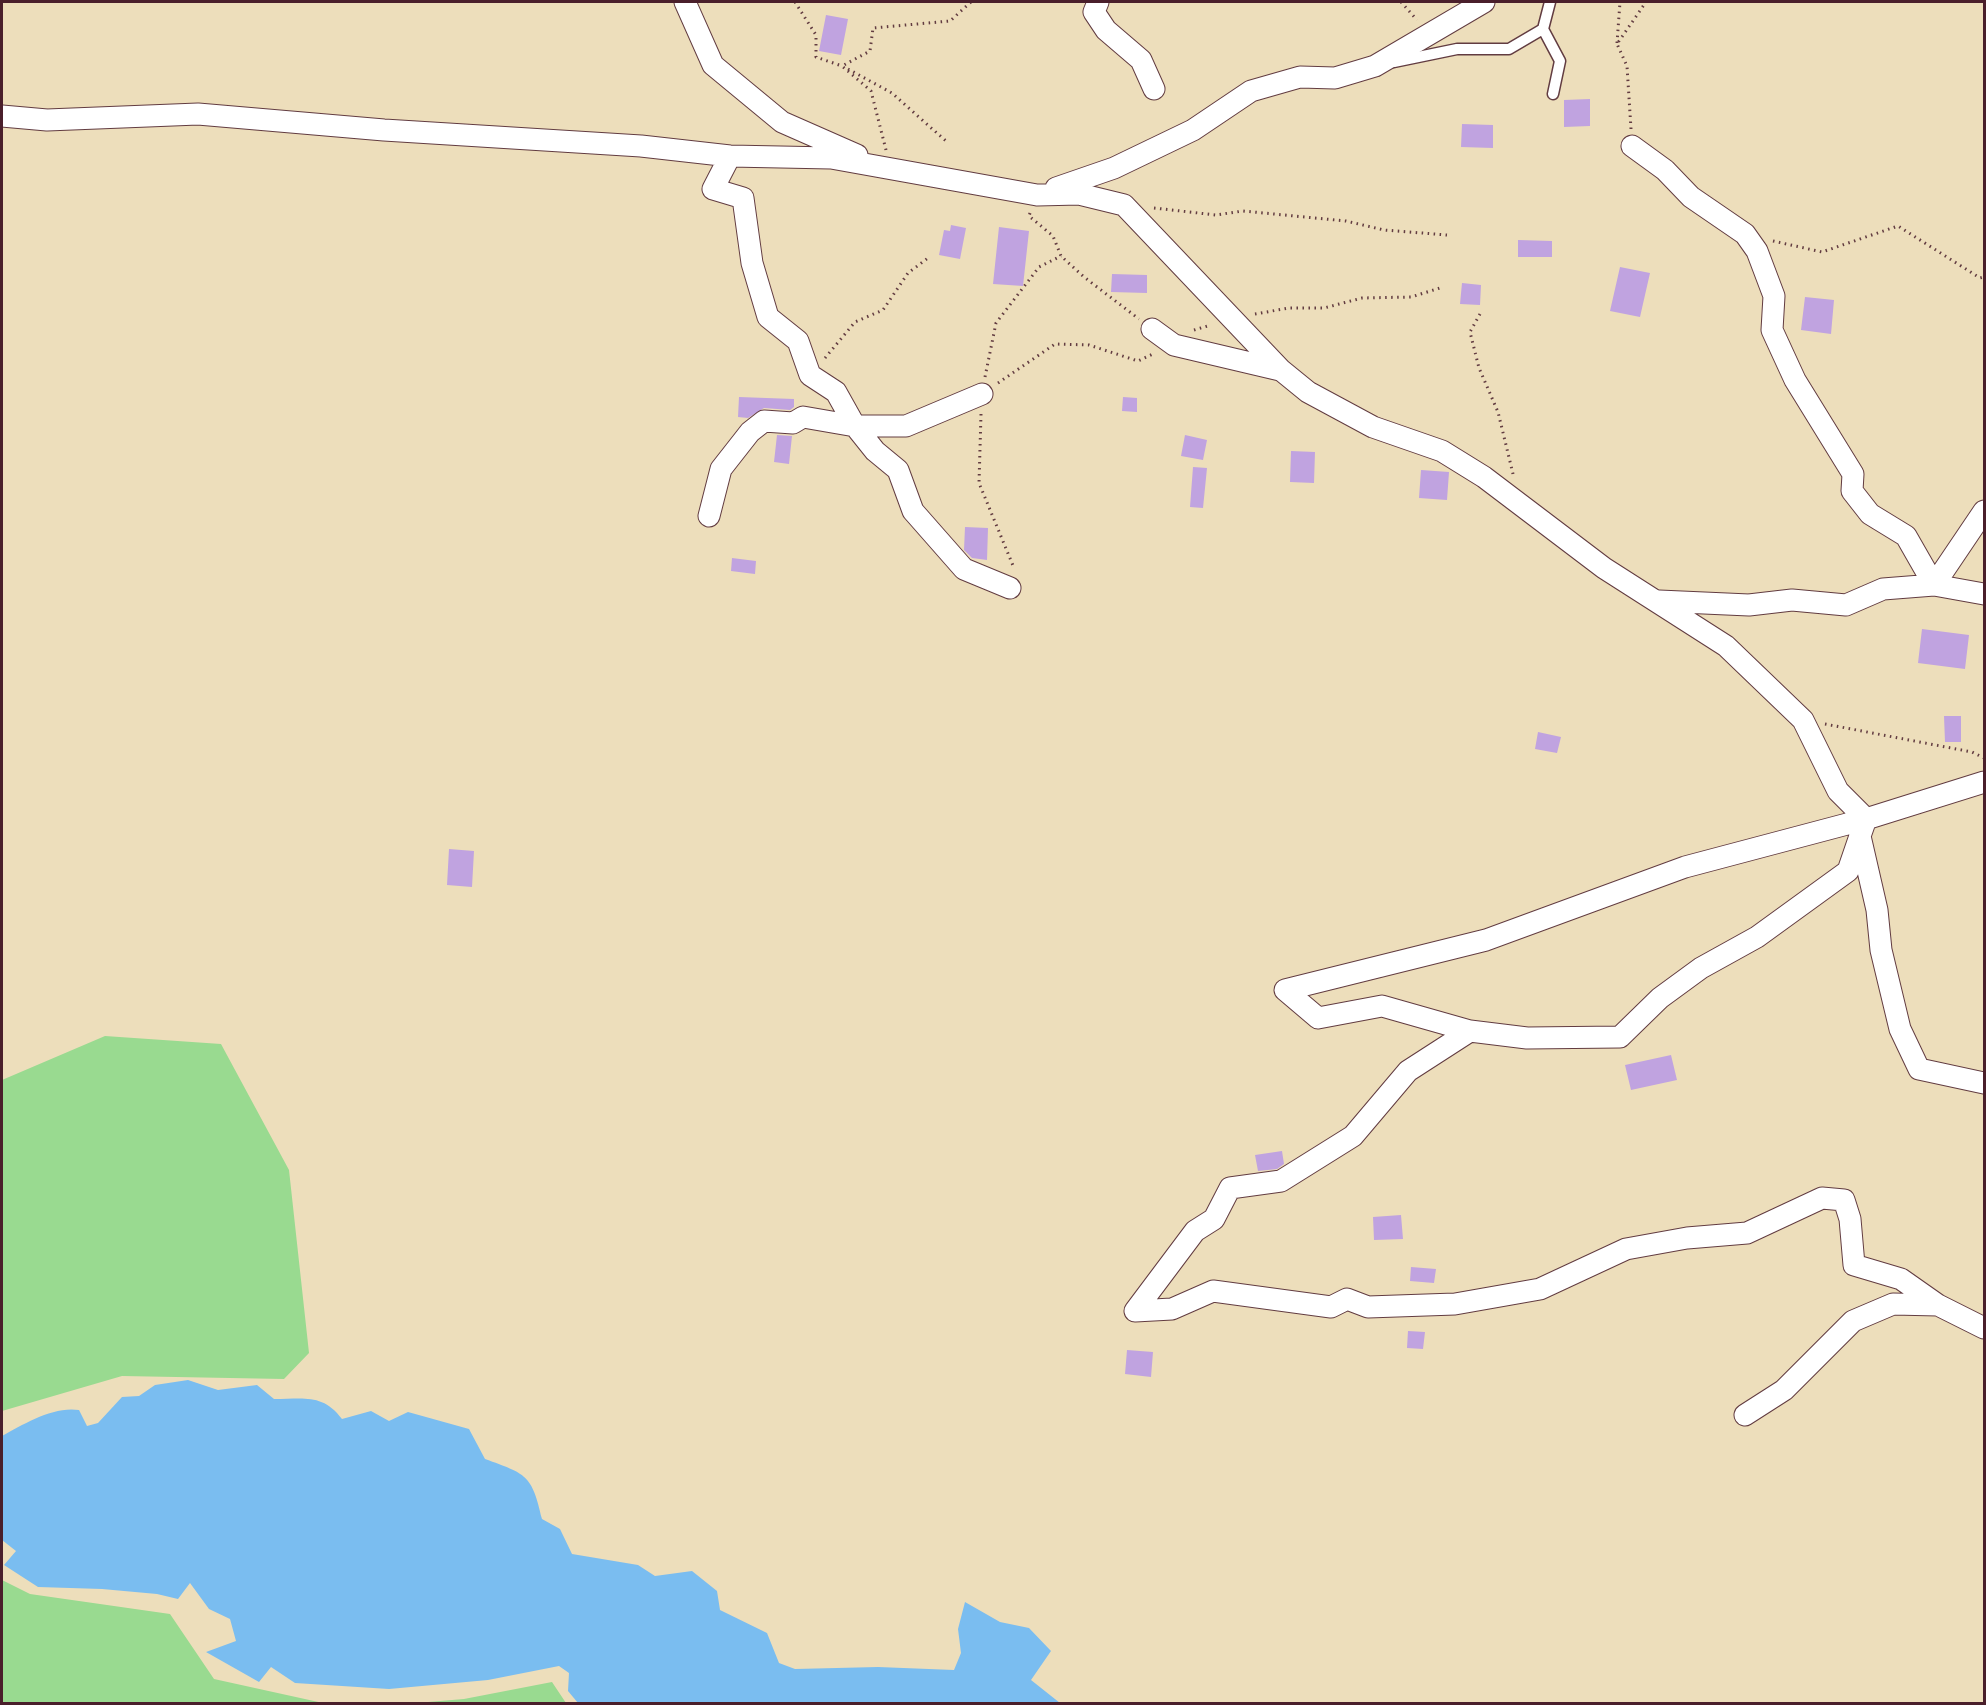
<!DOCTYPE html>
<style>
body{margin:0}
#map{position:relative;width:1986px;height:1705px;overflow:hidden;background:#eddebb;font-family:Kalam,sans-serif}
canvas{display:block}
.frame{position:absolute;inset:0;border:3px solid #4a1f2b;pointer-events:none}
</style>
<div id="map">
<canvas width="1986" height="1705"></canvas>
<div class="frame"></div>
</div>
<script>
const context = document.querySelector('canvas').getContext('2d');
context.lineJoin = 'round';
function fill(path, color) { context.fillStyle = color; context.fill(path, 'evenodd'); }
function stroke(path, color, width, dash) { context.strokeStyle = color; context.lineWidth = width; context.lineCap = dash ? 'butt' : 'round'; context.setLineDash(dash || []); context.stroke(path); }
fill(new Path2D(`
 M105,1036L221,1044L289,1170L309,1353L284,1379L122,1376L2,1411V1080Z
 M2,1580L30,1594L170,1614L214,1679L323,1703H2Z
 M552,1682L566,1703H416L464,1699Z`), '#99da90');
fill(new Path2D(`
 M188,1380L218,1390L257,1385L274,1399C303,1399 323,1393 342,1419L371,1411L389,1421L408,1412L469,1429L485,1459C526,1474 532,1474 542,1519L560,1529L572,1554L638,1565L655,1576L692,1571L717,1591L720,1610L767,1633L779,1663L795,1669L878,1667L954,1670L961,1653L958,1629L965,1602L1000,1622L1029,1628L1051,1651L1031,1680L1060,1703H578L568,1691L569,1673L559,1666L488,1680L389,1689L295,1683L271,1667L259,1682L206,1652L236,1641L230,1619L209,1609L190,1583L178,1599L157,1594L102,1589L38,1587L4,1565L16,1551L2,1540V1436C24,1424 53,1406 79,1410L87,1426L98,1423L122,1397L139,1396L155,1385Z`), '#7abdf0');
fill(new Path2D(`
 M826,15L848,19L841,55L819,51Z
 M1590,99V126L1564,127V100Z
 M1462,124L1493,125V148L1461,147Z
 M951,225L966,228L960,259L939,255L944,230L950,231Z
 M999,227L1029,231L1023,286L993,284Z
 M1518,240L1552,241V257H1518Z
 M1620,267L1650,273L1640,317L1610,311Z
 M1112,274L1147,275V293L1111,292Z
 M1462,283L1481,285L1480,305L1460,304Z
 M1805,297L1834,300L1831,334L1801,330Z
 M739,397L794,399V407L790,410L764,408L748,418L738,417Z
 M1123,397L1137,398V412L1122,411Z
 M777,435L792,436L789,464L774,462Z
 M1185,435L1207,440L1203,460L1181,456Z
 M1291,451L1315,452L1314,483L1290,482Z
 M1193,467L1207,468L1203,508L1190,507Z
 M1421,470L1449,472L1447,500L1419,498Z
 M965,527L988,528L987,560L972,558L964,550Z
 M732,558L756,561L755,574L731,571Z
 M1922,629L1969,635L1965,669L1918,663Z
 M1944,716H1961V742H1945Z
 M1538,732L1561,737L1557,753L1535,749Z
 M449,849L474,851L472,887L447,885Z
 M1671,1055L1677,1080L1631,1090L1625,1065Z
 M1282,1151L1284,1164L1277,1169L1258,1171L1255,1155Z
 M1401,1215L1403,1239L1374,1240L1373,1217Z
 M1411,1267L1436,1269L1434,1283L1410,1281Z
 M1408,1331L1425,1332L1423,1349L1407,1348Z
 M1127,1350L1153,1352L1151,1377L1125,1374Z`), '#c0a3e0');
const lane = new Path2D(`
 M1550,2L1543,29L1560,61L1553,94
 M1394,62L1457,49H1509L1543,29`);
const street = new Path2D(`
 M685,2L713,65L782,122L857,155
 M1098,2L1094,12L1106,30L1141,60L1154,89
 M2,116L47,120L198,114L384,130L641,146L730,156L831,158L1037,195L1079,194L1124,205L1281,370L1308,392L1373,427L1442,451L1484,477L1604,568L1726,646L1803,720L1838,791L1866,819L1984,782
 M1632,146L1665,170L1691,197L1745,234L1757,251L1774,296L1772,330L1795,380L1853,474L1852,491L1870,514L1906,536L1934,585
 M730,156L713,189L743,198L752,263L768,317L798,341L810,375L836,392L855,426H906L982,394
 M1056,188L1114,168L1193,130L1251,91L1300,77L1335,78L1375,66L1484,2
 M1152,329L1174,345L1280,370
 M709,516L721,469L750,432L764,421L793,423L803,417L855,426L875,451L898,470L913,511L964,569L1010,588
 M1934,585L1984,511
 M1659,601L1749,605L1792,600L1846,605L1883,589L1934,585L1984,594
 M1860,836L1848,871L1757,937L1701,968L1660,998L1620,1037L1527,1038L1470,1031L1408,1071L1353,1136L1281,1181L1230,1188L1214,1219L1195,1231L1135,1311L1172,1309L1213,1291L1331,1307L1347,1299L1368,1307L1455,1304L1540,1289L1626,1249L1687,1238L1747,1233L1822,1198L1844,1200L1850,1219L1854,1265L1901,1279L1938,1305
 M1470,1031L1382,1006L1318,1018L1285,990L1486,940L1685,867L1866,819L1860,836L1877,910L1881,950L1900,1029L1919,1069L1984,1083
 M1745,1415L1784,1390L1853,1321L1893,1304L1938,1305L1984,1328`);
stroke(lane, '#623c41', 13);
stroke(street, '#623c41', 23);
stroke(new Path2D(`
 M795,2L816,35V57L842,66
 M1401,2L1417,20
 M1617,43L1620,2
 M848,69L892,93L947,142
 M1631,129L1627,66L1617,44L1646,2
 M886,150L871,91L842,66L870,51L873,28L950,21L971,2
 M1154,208L1216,215L1243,211L1346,221L1384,230L1447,235
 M1030,213L1029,216L1053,236L1061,256L1084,277L1139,319
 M1773,241L1822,252L1898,226L1980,278L1984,277
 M1255,314L1289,308H1324L1362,298L1411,297L1440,288
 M1480,314L1470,332L1479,368L1498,412L1513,474
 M1194,330L1211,325
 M825,358L855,322L883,310L908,273L928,258
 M985,377L996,323L1039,267L1061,256
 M998,383L1055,344L1089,345L1138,361L1155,353
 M981,414L979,483L1014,568
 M1825,724L1972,752L1984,758`), '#623c41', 3, [1.5, 4.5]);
stroke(lane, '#fff', 10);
stroke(street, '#fff', 21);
</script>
